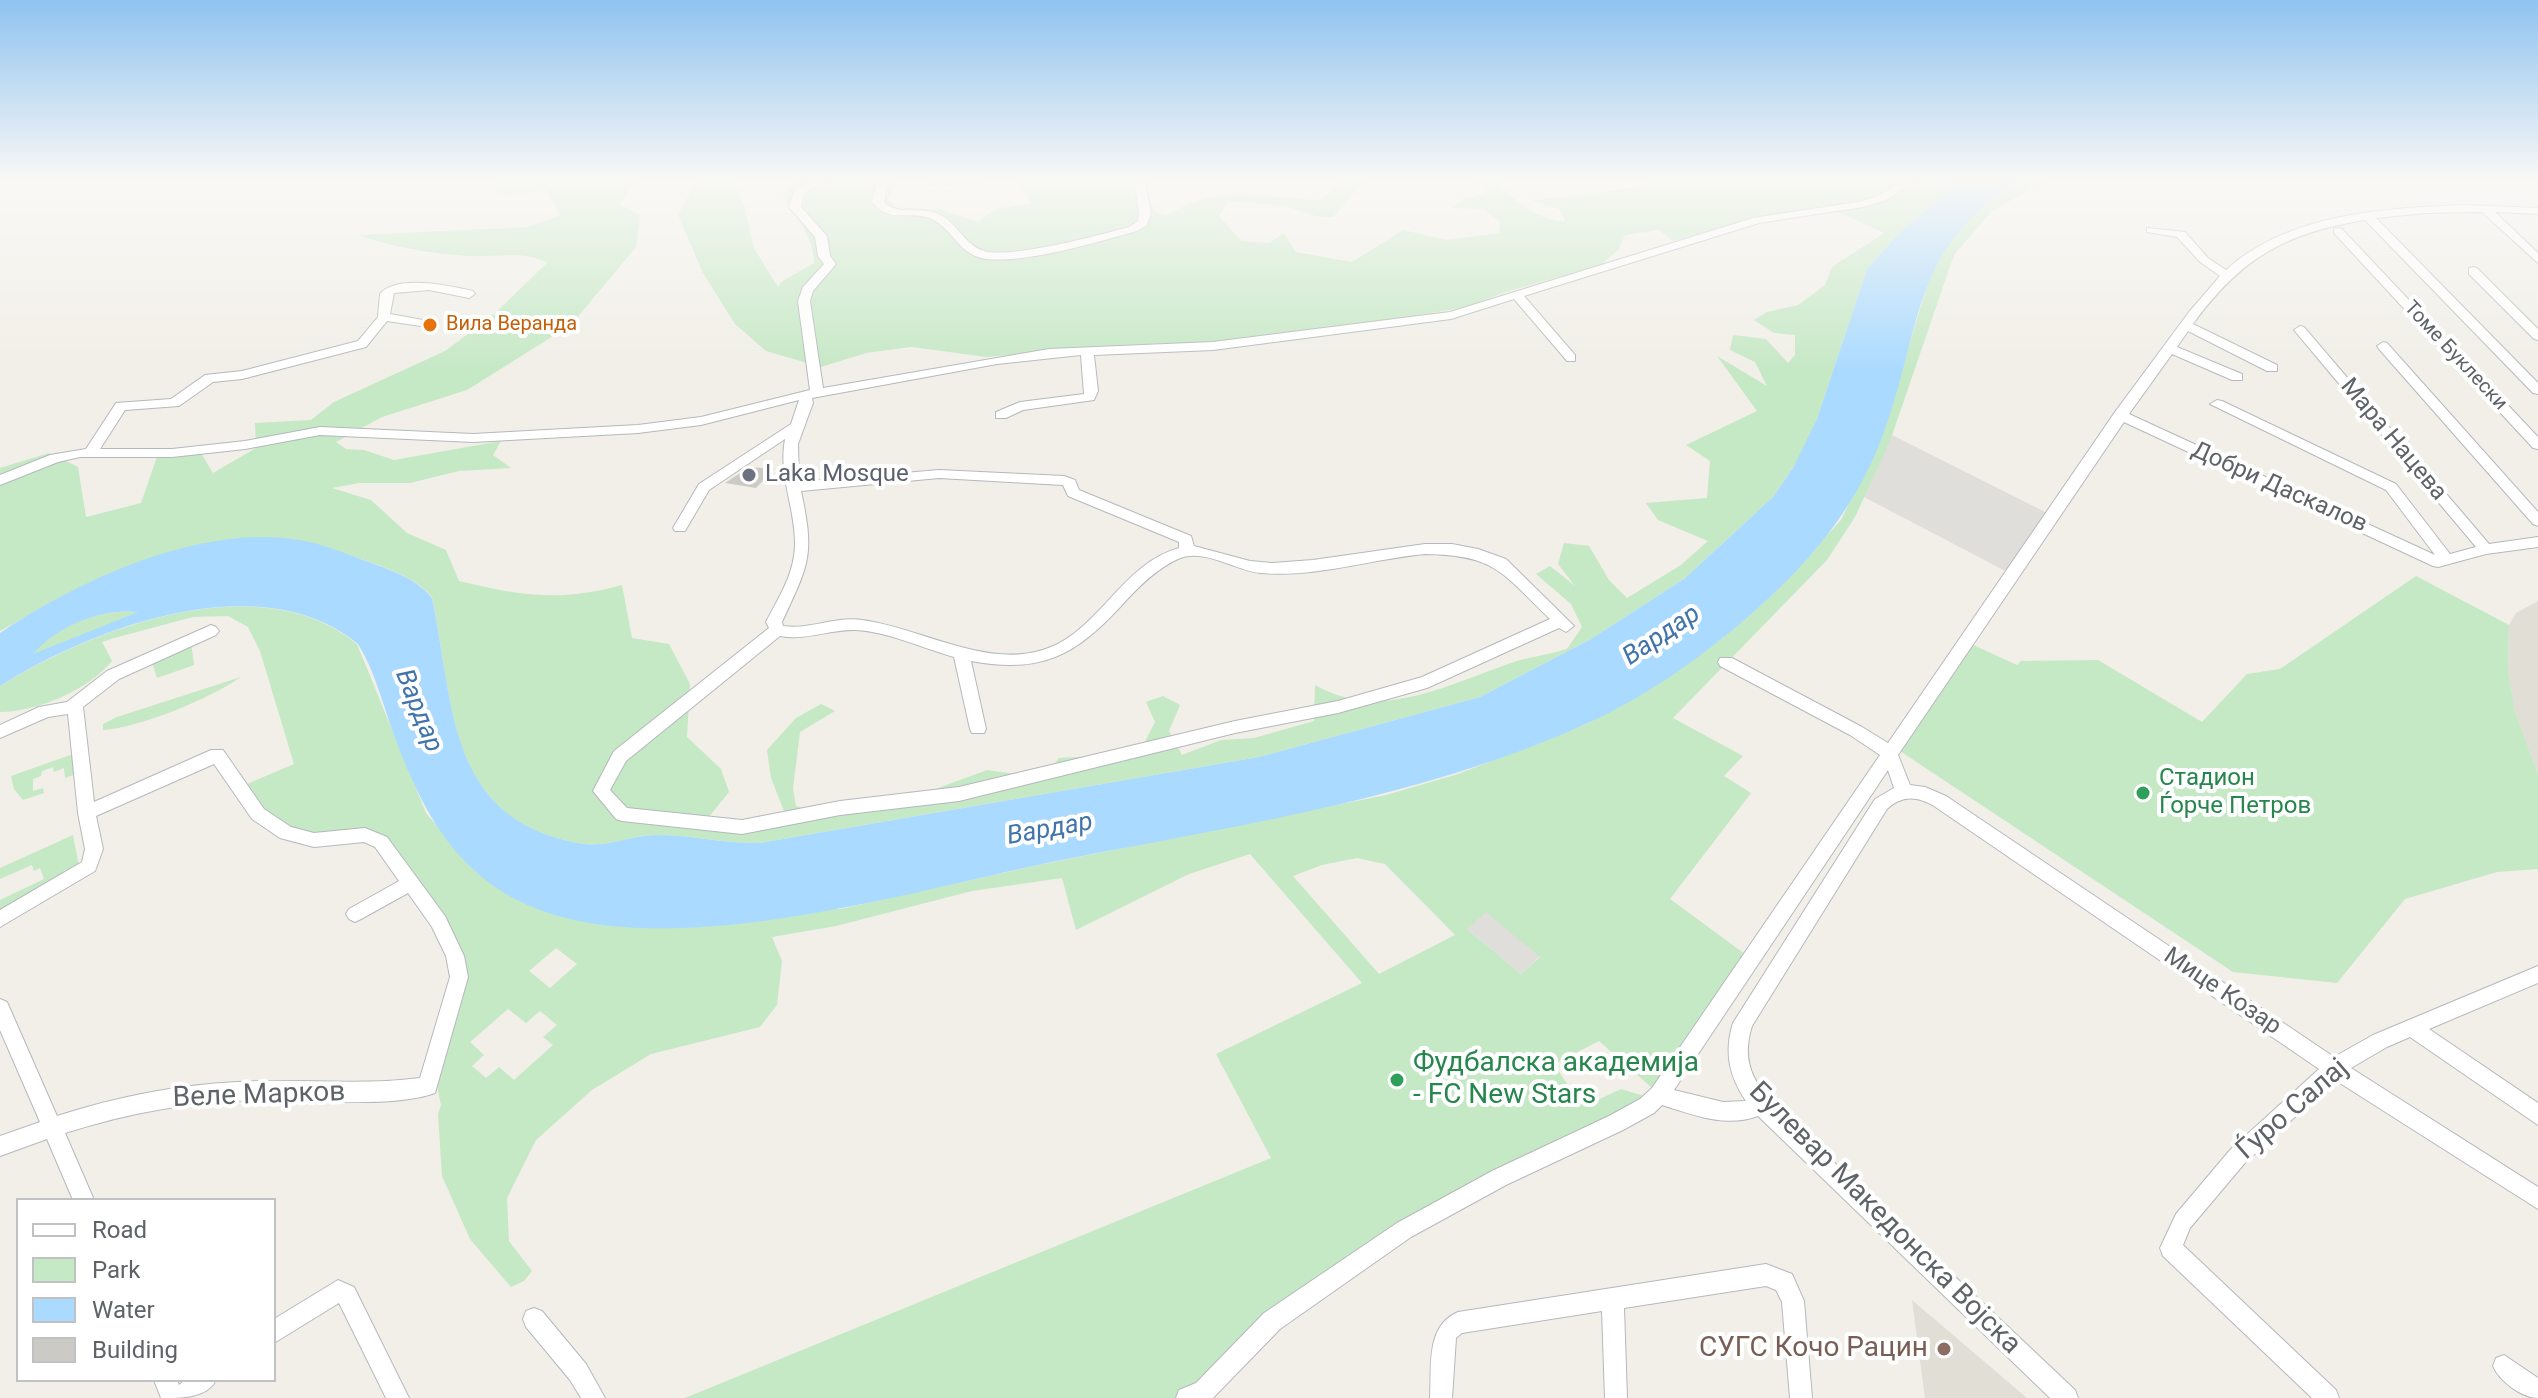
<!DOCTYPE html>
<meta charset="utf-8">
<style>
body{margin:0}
#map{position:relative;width:2538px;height:1398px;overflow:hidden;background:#f1efe8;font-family:Roboto,sans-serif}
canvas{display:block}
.legend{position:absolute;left:16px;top:1198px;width:260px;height:184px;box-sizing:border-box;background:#fff;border:2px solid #bfc1c3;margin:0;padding:10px 14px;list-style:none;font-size:24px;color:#5f6368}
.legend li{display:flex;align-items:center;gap:16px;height:40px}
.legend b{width:40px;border:2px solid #bfc1c3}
</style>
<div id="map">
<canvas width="2538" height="1398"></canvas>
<ul class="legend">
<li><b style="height:10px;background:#fff"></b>Road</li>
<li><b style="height:22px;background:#c5e8c5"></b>Park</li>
<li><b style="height:22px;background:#aadaff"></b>Water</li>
<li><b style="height:22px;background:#cccac5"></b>Building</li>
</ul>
</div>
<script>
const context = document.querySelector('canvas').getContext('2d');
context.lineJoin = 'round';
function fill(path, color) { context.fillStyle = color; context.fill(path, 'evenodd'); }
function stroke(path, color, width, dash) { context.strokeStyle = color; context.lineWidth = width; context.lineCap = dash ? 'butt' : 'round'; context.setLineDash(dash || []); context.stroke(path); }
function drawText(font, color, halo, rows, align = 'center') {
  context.font = font + ' Roboto,sans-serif'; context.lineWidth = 8; context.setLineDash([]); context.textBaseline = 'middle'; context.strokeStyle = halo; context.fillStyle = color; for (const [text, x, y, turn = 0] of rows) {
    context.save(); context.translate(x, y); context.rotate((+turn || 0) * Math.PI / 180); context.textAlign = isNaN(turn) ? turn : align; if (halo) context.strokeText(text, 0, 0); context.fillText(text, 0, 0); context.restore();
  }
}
fill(new Path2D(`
 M1892,435L2053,516L2011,574L1864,497Z
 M1486,911L1540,956L1521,974L1466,928Z`), '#e0deda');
fill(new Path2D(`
 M2538,601V774L2515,711L2508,671L2509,625L2516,613Z
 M1912,1300L2027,1398H1925Z`), '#e1ded6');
fill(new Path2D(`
 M496,178H637L620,205L640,215L636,247L571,325L467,390L382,417L336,442L346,449L364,450L394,460L501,441L493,455L511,468L459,471L410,483H359L332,488L371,500L407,533L446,550L459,581C521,596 560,602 622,585L632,638L669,644L690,684L687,737L721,769L729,792L708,818L758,822L786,816L771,778L767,750L796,718L821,704L835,711L800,732L793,789L796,806L830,816L922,794L987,770L1044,778L1059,758L1114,755L1141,749L1155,722L1146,702L1163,696L1180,705L1169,731L1182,755L1221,740L1254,738L1314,721L1315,685C1379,722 1445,686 1508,664C1527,657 1548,655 1567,649L1582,627L1571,604L1536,574L1550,566L1575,586L1558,564L1564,543L1589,546L1609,580L1627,598L1681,565L1708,541L1658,520L1646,503L1707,498L1710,461L1686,445L1757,411L1717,356L1767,386L1755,362L1730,350L1733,335L1766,339L1788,363L1795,355V335L1774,333L1754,320L1767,312L1798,305L1825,285L1832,267L1884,233L1825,206L1743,221L1673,241L1659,230L1625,235L1619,249L1601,265L1506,292L1466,307L1403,318L1216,343L1144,344L987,357L911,347L866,353L821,367L766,351L735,324L703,273L678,215L698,178H732L745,208L754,248L778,287L781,282L814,263C813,233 796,221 783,194L796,182L795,178H894L896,185L888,200L896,208L940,209L978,222L994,210L1031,203L1017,182L1001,180L929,186L930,178H1141L1154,211L1166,215C1227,182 1255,197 1320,200L1346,178H1367L1333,217C1314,219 1300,209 1282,206C1264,203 1246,203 1228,201L1219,216L1241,241L1269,243L1284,233L1296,252L1352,262L1403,230L1447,240L1499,233L1500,222L1483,209L1451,208L1463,199L1485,194V189L1473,178H1493C1509,197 1541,223 1565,221L1559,209L1530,200C1575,197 1618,191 1662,181L1665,178H1961L1897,235L1867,269L1817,419L1801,455L1773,497L1684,579L1591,639L1480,697L1259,757L760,843C725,844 692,835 657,835C633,835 608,847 584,844C445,822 455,707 432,597C413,575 385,568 358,558C222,508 117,567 0,631V468L49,453L78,467L86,517L141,503L157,457L201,453L213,473L256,448L255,423L311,420L334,402L445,351L493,315L547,263C525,250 492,258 467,256C429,253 393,247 357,235L528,227L560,215L545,189L506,196L496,193Z
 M2025,178H2051L1992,211L1954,255L1890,441L1855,517L1827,560L1673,718L1743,756L1724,776L1751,793L1670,899L1749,957L1659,1094L1599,1041L1554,1064L1574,1095L1591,1103L1621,1089L1654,1099L1427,1216L1187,1398H685L1271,1158L1216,1054L1362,983L1250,854L1189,874L1076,930L1062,878L972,891L836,926L772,937L782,961L777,1005L760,1027L651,1054L592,1090L536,1140L507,1198L509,1241L532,1271L524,1281L511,1287L470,1239L442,1176L438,1114L441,1105L434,1072L457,965L381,842L286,833L240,787L294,764L260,651L248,627L228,616L193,617L114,638L102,642L112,661C88,690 37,712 0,712V686C94,628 260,564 357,644L426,813L476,872L519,901L840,909L1034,866L1386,795L1458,774L1587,724L1637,696L1723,638L1773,594L1841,520L1880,441L1933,266L1958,228L1978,208ZM1357,858L1385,864L1455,935L1379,974L1293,876L1322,865ZM1486,912L1540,957L1521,974L1467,929ZM556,948L577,964L550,988L529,971ZM508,1009L526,1023L540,1011L557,1025L543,1037L553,1045L514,1080L499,1067L486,1078L472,1066L484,1055L470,1042Z
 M2416,576L2509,625L2508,671L2515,711L2538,774V869L2497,872L2405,899L2337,983L2233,972L1900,751L1971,644L2017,665L2021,661L2098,660L2202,722L2247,674L2280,669Z
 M139,612L32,655C55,624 101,609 139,612Z
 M191,641L194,665L157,678L151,659Z
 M241,677C211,698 139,728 103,730V724L117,717Z
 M76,753V774L65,778L64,768L54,772L53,767L42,771L41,776L33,779V791L43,788L44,793L23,800L14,789L11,776Z
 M73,835L79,866L0,914V900L44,879L40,868L34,871L32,865L0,879V868Z`), '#c5e8c5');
fill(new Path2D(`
 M1961,178H2025C1908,244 1924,328 1881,440C1857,502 1819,551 1771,596C1718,646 1652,694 1586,724C1416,800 1238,825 1057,861C913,890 655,970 519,901C446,864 416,796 390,724C381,697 373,668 358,644C262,564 93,627 0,686V633C80,579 206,521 305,541C325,545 345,553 363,560C389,570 414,576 432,598C455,707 446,822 584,844C608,847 633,835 657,835C692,835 725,844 760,843L1259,757L1480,697L1591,639L1684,579L1773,497L1794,466L1817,419L1867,269L1897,235ZM138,612L33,654C57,626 101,608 138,612Z`), '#aadaff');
fill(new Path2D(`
 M749,467L774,469L756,488L725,483Z`), '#cccac5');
const street = new Path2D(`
 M821,178H834L804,193L801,207L827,236L830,256L836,264L813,291L810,301L823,388L1049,349L1213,342L1450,312L1753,218L1858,202L1878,196L1907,178H1919L1886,200L1863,207L1759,223L1524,296L1575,355V361H1567L1514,299L1451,319L1213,350L1094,355L1098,391L1094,400L1023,410L1006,418H996V412L1020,402L1084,394L1081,355L997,364L812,398L813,403L798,444L799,482L939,470L1064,476L1075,480L1079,490L1191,536L1194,546L1250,561L1272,563L1313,560L1425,544H1452L1478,549L1506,559L1574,626L1566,632L1559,628L1427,688L1338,713L1235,733L959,801L840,815L742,834L622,821L616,819L593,791L614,751L769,628L766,622C779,597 794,574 795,546C796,510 778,476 785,439L709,490L685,531H675L673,528L699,484L791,424L799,400L701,425L638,433L473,442L320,435L245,449L172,457H80L58,462L0,485V475L50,455L86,449L116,403L171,399L205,375L242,371L358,341L378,317L380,294C397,274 450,286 473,291L475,294L469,298L429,290L394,293L390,314L434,322V328L387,321L366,347L242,379L213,382L179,406L125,410L100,449H172L245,441L320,427L473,434L638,425L701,417L810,390L798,301L803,287L824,264L818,256L815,237L789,207L795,189ZM939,478L1063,485L1068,496L1179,542V548C1132,561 1109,608 1072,635C1007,683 930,629 862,620C835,616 810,630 783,626L782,622C809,564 815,556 801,491ZM1425,554C1496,555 1502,573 1550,619L1422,677L1338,701L1235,721L959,787L840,801L742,820L627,808L610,790L626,761L780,636C806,641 830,629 856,630C889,632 922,648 954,657L970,729L972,733H984L986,729L971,661C1041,674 1075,656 1122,605C1138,587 1156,569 1178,559C1203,547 1236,571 1261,573C1315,578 1372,559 1425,554Z
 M878,178H888L884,202C898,216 918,206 936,213C956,220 964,245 984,251C1010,259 1100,235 1129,227L1138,221L1139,213L1134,178H1144L1151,213L1147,225L1137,231C1101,241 1012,268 978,257C957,250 949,225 929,218C908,210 889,224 872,202Z
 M2465,205L2538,208V214L2495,212L2538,253V263L2482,212L2425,213L2376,218L2538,383V394L2533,393L2365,220C2285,233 2241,258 2193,324L2277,365V371H2267L2188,331L2177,347L2242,374V380H2232L2172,354L2129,414L2435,555L2386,490L2210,404L2217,400L2222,401L2396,484L2450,554L2476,547L2294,330L2300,326L2304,327L2489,544L2538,537V547L2486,554L2438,567L2433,566L2124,422L1898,755L1910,785L1925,787L1946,796L2334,1057L2373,1035L2538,966V983L2429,1029L2538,1103V1125L2410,1037L2387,1047L2351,1068L2538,1187V1209L2335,1080L2244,1164L2190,1228L2183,1245L2336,1390L2339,1398H2312L2163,1256L2160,1248L2176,1214L2230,1150L2319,1069L1934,806C1917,796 1902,795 1887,809L1752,1026C1739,1067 1758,1088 1785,1116L2075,1390L2078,1398H2050L1758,1116C1725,1128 1694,1115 1662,1105L1654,1113L1623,1130L1506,1185L1411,1237L1280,1329L1213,1398H1176L1179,1390L1196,1383L1264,1313L1397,1223L1492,1171L1609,1116L1640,1099L1652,1088L1880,755L1850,735L1720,666L1718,662L1720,658H1732L1862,727L1888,743L2115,412L2189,312L2220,276L2200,262L2177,237L2147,232V228L2185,232L2208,258L2226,270C2289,213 2385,208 2465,205ZM1888,770L1894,788L1875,799L1733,1023C1724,1052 1729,1076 1746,1101L1723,1102L1674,1090Z
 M2338,228L2342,229L2538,437V449L2533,448L2334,233V229Z
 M2473,267L2477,268L2538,329V340L2534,339L2469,274V268Z
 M2383,342L2387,343L2538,512V526L2533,524L2379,349L2377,346Z
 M211,625L216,627L219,631L216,635L119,679L83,707L94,802L211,750H223L264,809L291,827L314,833L365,828L387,837L445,916L464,956L468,977L435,1093C391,1109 306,1099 258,1100C192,1101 128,1113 65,1133L94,1200H73L47,1139L0,1156V1136L40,1122L0,1030V999L7,1002L57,1116C116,1097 176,1085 237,1082C298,1078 359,1086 420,1078L450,977L446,956L432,927L408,893L361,919L355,922L349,919L346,914L349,909L399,881L375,847L364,842L314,847L280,838L252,819L214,764L96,816L103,849L95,871L0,927V910L82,862L85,849L78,813L68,714L48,717L0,738V725L39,707L67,702L107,671Z
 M1766,1264L1792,1274L1804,1301L1812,1398H1790L1782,1302L1776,1290L1766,1286L1624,1308L1627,1398H1605L1602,1311L1462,1333L1456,1338L1452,1398H1430C1432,1367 1425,1326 1458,1312Z
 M338,1280L354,1287L409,1398H386L339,1303L274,1343V1319Z
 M534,1308L542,1311L586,1364L605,1398H581L570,1380L526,1327L523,1319L526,1311Z
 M2504,1355L2538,1378V1398C2522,1398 2499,1381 2493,1366L2496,1358Z
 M154,1380H177L179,1385L185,1380H216C207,1398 182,1398 161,1398Z`);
stroke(street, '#b5b8bc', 2);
fill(street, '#fff');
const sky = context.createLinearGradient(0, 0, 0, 373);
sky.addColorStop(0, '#8fc3f1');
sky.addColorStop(0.48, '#f9f8f5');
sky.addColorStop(1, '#f9f8f500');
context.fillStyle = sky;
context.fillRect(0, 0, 2538, 373);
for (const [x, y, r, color] of [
 [430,325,8,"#e8710a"],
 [749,475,8,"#6b7280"],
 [2143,793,8,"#2e9e5b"],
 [1397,1080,8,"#2e9e5b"],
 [1944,1349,8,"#8d6e63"]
]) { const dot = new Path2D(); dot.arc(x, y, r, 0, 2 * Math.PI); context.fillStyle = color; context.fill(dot); stroke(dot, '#fff', 3); }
drawText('20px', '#c56008', '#fff', [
 ["Вила Веранда",446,325]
], 'left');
drawText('20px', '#5f6368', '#fff', [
 ["Томе Буклески",2455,356,47]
]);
drawText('24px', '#5f6368', '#fff', [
 ["Мара Нацева",2393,440,50],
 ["Добри Даскалов",2279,488,24],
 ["Мице Козар",2222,992,34]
]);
drawText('24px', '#5b616d', '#fff', [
 ["Laka Mosque",765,475]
], 'left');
drawText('24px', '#27864d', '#fff', [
 ["Стадион",2159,779],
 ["Ѓорче Петров",2159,807]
], 'left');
drawText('italic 26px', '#4174aa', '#fff', [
 ["Вардар",1662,636,-34],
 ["Вардар",418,711,68],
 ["Вардар",1050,830,-10]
]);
drawText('28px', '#27864d', '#fff', [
 ["Фудбалска академија",1413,1064],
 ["- FC New Stars",1413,1096]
], 'left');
drawText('28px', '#5f6368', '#fff', [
 ["Веле Марков",259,1096,-2],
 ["Ѓуро Салај",2293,1110,-41],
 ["Булевар Македонска Војска",1884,1219,45]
]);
drawText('28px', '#785e54', '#fff', [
 ["СУГС Кочо Рацин",1928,1349]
], 'right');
</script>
